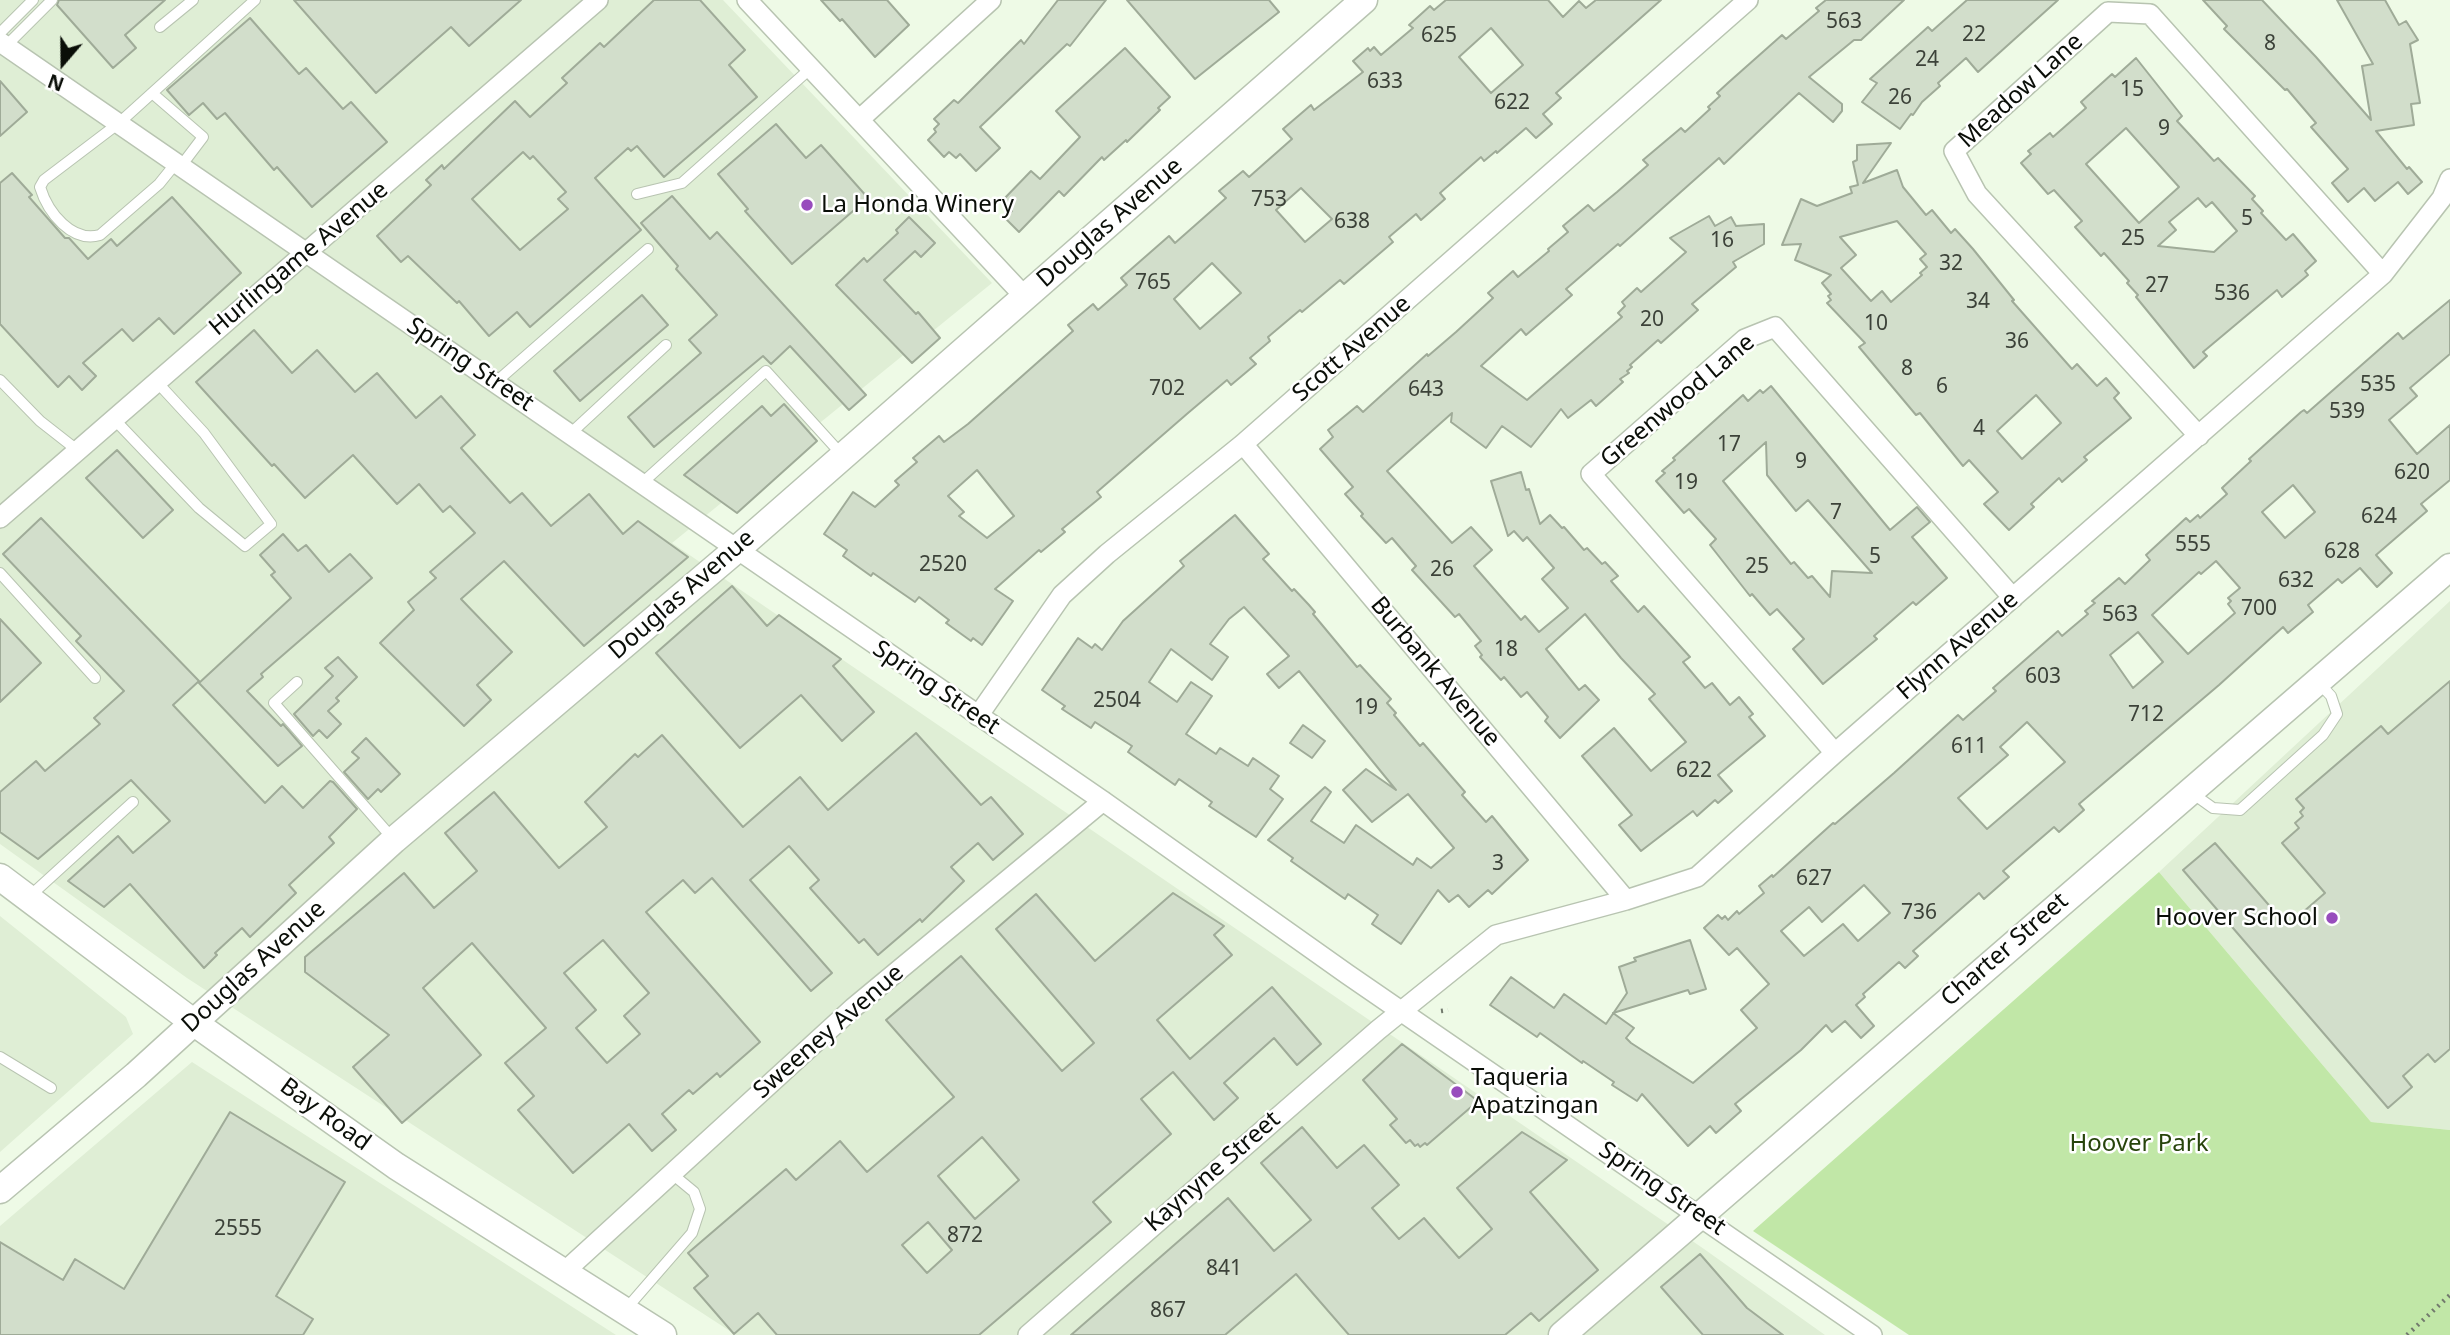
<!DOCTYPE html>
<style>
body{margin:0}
#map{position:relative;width:2450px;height:1335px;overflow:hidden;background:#eefae6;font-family:"Noto Sans",sans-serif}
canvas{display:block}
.north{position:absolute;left:28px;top:28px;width:70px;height:70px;-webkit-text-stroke:5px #fff;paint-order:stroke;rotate:200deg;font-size:19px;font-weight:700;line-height:28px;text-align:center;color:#0a0e08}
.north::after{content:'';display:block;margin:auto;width:24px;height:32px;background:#0a0e08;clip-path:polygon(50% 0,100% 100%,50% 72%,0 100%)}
</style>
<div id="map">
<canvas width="2450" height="1335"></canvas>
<div class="north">N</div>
</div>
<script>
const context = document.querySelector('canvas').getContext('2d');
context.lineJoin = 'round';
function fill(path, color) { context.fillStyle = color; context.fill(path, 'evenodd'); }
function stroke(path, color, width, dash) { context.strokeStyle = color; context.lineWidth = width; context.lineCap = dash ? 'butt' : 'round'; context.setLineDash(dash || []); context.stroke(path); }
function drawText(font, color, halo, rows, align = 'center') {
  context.font = font + ' "Noto Sans",sans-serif'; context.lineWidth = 5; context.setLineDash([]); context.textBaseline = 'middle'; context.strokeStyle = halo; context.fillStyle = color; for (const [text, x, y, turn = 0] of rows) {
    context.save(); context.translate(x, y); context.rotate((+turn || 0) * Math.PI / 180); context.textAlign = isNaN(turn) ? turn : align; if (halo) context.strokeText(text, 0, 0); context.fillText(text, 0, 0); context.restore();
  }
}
fill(new Path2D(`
 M0,0H723L992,283L672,543L1704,1249L1825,1335H736L187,978L0,844Z
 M2450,601V1130L2371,1122L2159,872Z
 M0,916L126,1017L133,1034L0,1152Z
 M192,1062L616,1335H0V1226Z`), '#dfeed5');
fill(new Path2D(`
 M2159,872L2371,1122L2450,1130V1335H1909L1753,1231Z`), '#c1e7a7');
const building = new Path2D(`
 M59,0H165L125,35L136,48L113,68L57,5Z
 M294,0H521L469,46L451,27L376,93Z
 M654,0H700L745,50L729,65L757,97L664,177L637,146L631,151L628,148L595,178L641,230L530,327L517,312L489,336L459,301L457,303L408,256L401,262L377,236L431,185L426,180L442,165L444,169L515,101L530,117L567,83L562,78L600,43L604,47ZM523,152L530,159L533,156L566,192L558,199L568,209L520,250L472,199Z
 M821,0H887L909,25L875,57L842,19L840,21Z
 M1058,0H1106L1070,46L1067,44L980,127L1000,148L976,171L960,154L956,158L949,152L944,157L928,140L936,132L934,129L939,124L934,119L954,100L958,103L1021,40L1024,44Z
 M1127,0H1269L1279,12L1195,79Z
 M1446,0H1548L1563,17L1579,1L1586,8L1596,0H1661L1556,93L1561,98L1543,114L1552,124L1536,138L1526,128L1497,153L1496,151L1484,161L1481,157L1440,193L1445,199L1421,220L1416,214L1389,237L1393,242L1344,284L1340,280L1302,312L1300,310L1268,337L1270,341L1250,358L1256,364L1231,385L1227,380L1188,413L1097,492L1101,497L1062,529L1065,532L1041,552L1039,550L995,589L1013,601L982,645L973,638L971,641L946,623L949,620L919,597L915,602L873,573L871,576L843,556L847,550L824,534L853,492L875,507L899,485L895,481L917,462L913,458L939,436L944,442L968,424L1073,331L1068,325L1093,304L1098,310L1127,285L1121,278L1169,236L1175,243L1226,198L1219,191L1243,171L1249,177L1292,139L1283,129L1311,105L1314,110L1363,72L1353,61L1368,48L1370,51L1374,47L1381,55L1413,28L1409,25L1430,6L1434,10ZM1491,28L1523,65L1491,93L1459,57ZM1301,188L1332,219L1305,242L1276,210ZM1212,263L1241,293L1200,329L1174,299ZM977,470L1014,516L987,538L959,516L964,512L948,496Z
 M1826,0H1904L1861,40H1854L1809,77L1842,104V111L1833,122L1799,93L1724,164L1719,158L1620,246L1618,244L1566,289L1572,295L1526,335L1521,329L1481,366L1527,400L1622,317L1618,313L1625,306L1622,302L1637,288L1641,292L1686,252L1670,238L1709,216L1715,226L1731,217L1736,226L1764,224V244L1733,262L1736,267L1692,304L1698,310L1661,343L1658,340L1630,365L1632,367L1627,371L1629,373L1620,379L1623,382L1596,406L1591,400L1568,418L1561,409L1531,447L1502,426L1486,448L1451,422L1452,413L1387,471L1452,543L1471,527L1492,550L1474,566L1521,620L1525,616L1539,632L1568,608L1542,579L1554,568L1527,537L1523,541L1514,531L1508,536L1491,481L1521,472L1526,490L1529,489L1540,524L1550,515L1562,528L1564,527L1584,550L1587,548L1602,564L1605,562L1618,576L1611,581L1638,612L1644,606L1690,657L1683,662L1705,688L1712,683L1730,705L1739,697L1753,714L1749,717L1765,736L1718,775L1732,791L1718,803L1715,800L1697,816L1693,811L1641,851L1619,825L1632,815L1582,756L1614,728L1651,771L1686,742L1649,699L1655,694L1621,658L1585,614L1546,649L1579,690L1585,685L1599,700L1560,738L1545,721L1548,717L1527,692L1521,697L1504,677L1501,680L1480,657L1482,655L1475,646L1481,641L1459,614L1455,617L1412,570L1416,566L1392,538L1386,543L1361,516L1363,514L1345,494L1353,487L1320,449L1333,437L1328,430L1357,406L1363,412L1427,354L1428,356L1456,332L1493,298L1488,293L1513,271L1518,277L1549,251L1548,249L1568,232L1563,226L1588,205L1594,211L1617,192L1648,165L1643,160L1681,128L1685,132L1710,109L1708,107L1720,96L1717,93L1729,82L1782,35L1786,39L1819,11L1816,8Z
 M1967,0H2058L1978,72L1966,58L1938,83L1940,86L1922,102L1913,115L1911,114L1900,129L1862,102L1877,83L1870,79L1928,27L1932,31Z
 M2203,0H2262L2316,57L2371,120L2362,66L2373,64L2337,0H2385L2399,25L2406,21L2418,40L2410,44L2420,103L2411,104L2414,125L2376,131L2407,169L2409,167L2422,182L2408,194L2398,182L2375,201L2364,188L2348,202L2332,183L2348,169L2311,127L2316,123L2287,89L2285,90L2224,29L2227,26Z
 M250,18L299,74L306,68L343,109L351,102L387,142L312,207L277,167L274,170L225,113L217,119L203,103L189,115L167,90Z
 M1125,48L1170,97L1158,108L1160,110L1127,142L1126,140L1104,160L1102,157L1064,196L1059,191L1019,232L1005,218L1012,211L1002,201L1031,171L1040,179L1080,137L1056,111Z
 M2136,58L2182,116L2177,121L2214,161L2218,158L2255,196L2252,199L2263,211L2261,213L2286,240L2293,234L2316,261L2305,271L2308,275L2282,297L2277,290L2203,352L2207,356L2194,368L2136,297L2138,295L2127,283L2129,281L2104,253L2101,256L2075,227L2082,221L2054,190L2048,194L2021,163L2031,154L2028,151L2050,133L2053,137L2086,108L2081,102L2112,74L2115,77ZM2126,128L2179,187L2139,223L2086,164ZM2198,198L2206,207L2212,202L2237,231L2214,252L2158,246L2176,230L2169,222Z
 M0,81L27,112L0,136Z
 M776,124L806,158L821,145L868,198L792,264L745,211L748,209L718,174Z
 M1891,143L1863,183L1897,170L1903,187L1926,215L1932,210L1951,233L1955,229L1973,249L2014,300L2012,301L2072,369L2077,364L2097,386L2106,378L2119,393L2114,398L2131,418L2084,457L2087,460L2062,482L2059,478L2031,504L2034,507L2009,530L1984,504L1998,492L1969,460L1963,466L1920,413L1916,415L1859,347L1865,343L1827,303L1831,300L1828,296L1831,294L1822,283L1831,275L1795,260L1801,244L1782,245L1801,199L1817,206L1852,193L1850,187L1858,185L1853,162L1857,160V145ZM1897,221L1926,254L1920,259L1927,267L1920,273L1922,275L1891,302L1882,291L1871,301L1841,268L1856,255L1840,237ZM2036,395L2061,423L2022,459L1997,431Z
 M12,173L32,195L29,197L65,238H69L88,259L111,239L117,246L172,197L241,273L174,334L159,318L133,341L122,329L83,363L96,376L82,390L69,376L58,387L0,324V183Z
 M672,196L710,239L717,232L866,395L849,410L790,346L771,364L763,356L654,447L628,417L701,353L689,340L717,315L676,269L678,266L641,223Z
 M909,217L935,243L921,257L915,251L884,280L916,314L918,312L940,338L912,363L836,285L864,258L867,262L898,233L896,230Z
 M642,295L668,325L580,401L554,371Z
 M2450,300V354L2410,388L2417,396L2389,420L2417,454L2450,425V480L2421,504L2427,511L2376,555L2392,573L2377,587L2360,568L2342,583L2338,579L2308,605L2313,612L2288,633L2283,627L2219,685L2079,804L2084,810L2059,832L2054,827L2003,871L2009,877L1984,899L1979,893L1913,951L1918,956L1905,968L1899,962L1863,994L1865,997L1856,1005L1874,1026L1861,1038L1845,1021L1832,1032L1826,1025L1801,1050L1735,1104L1741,1111L1716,1133L1710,1126L1688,1146L1642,1094L1637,1101L1612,1085L1614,1082L1583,1061L1582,1063L1540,1033L1537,1037L1490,1005L1511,977L1554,1008L1564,994L1606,1024L1627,993L1619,967L1636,961L1634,958L1690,940L1706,989L1690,994L1688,990L1613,1013L1634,1028L1626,1038L1631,1043L1693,1083L1757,1028L1741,1010L1769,984L1737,948L1729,955L1704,928L1718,915L1722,919L1725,916L1728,920L1737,911L1739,914L1764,893L1759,886L1772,875L1773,877L1833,823L1835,824L1894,773L1958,715L1963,720L1996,691L1993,688L2058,631L2062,636L2088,614L2085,611L2095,603L2092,601L2119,578L2125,584L2150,560L2146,555L2186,518L2190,522L2198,515L2200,518L2227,494L2222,488L2251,461L2249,459L2301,412L2304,410L2307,413L2398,333L2403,339ZM2293,485L2315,512L2285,538L2262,512ZM2216,561L2240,588L2228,598L2231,601L2228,604L2235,613L2188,654L2152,615L2199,572L2201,574ZM2138,632L2163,662L2133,688L2110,655ZM2027,722L2065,762L1987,829L1958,798L2008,755L2000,747ZM1864,885L1890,913L1858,941L1843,924L1804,956L1781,931L1809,907L1822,922Z
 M254,330L292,373L317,350L355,392L377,373L416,418L441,396L475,435L461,448L510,503L522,493L551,526L589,494L623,534L638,521L688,557L584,646L504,561L461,599L512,652L477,685L491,700L464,726L380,643L414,610L408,602L436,578L430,572L475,533L450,506L443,512L419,484L397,504L353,455L305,498L274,464L272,466L196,382Z
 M1771,386L1890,530L1917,507L1930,522L1912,537L1947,578L1916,605L1913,602L1874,636L1877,639L1823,684L1793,649L1804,639L1777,609L1770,615L1752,594L1750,596L1710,545L1716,539L1689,509L1684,513L1656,481L1665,473L1662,471L1675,460L1673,458L1743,395L1748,401L1760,390L1763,393ZM1766,442L1767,475L1796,511L1808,500L1872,573L1832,571L1830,597L1812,576L1808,578L1794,562L1791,564L1723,481Z
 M784,404L817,441L737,513L684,475L762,406L771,416Z
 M117,450L173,510L143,538L86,478Z
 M1235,515L1269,554L1263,559L1292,591L1294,589L1309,605L1315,612L1313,614L1357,667L1360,665L1391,699L1387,703L1396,713L1394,715L1420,746L1423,743L1465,792L1462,795L1486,822L1492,816L1528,860L1492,894L1488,890L1469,907L1458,895L1449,902L1438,890L1401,944L1372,924L1378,915L1348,894L1345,899L1291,861L1293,858L1268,840L1325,787L1331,792L1311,821L1344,843L1356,825L1413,865L1417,858L1431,868L1454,848L1408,794L1372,822L1343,790L1366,769L1396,790L1299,671L1279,688L1267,674L1289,656L1244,607L1229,619L1210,644L1228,657L1212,680L1171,649L1149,682L1177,702L1191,682L1212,696L1186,734L1216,754L1220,748L1248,766L1253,758L1279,776L1270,789L1283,799L1256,837L1209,806L1212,802L1179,779L1175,785L1128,752L1132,746L1095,722L1091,728L1062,709L1065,706L1042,690L1078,638L1092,648L1095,644L1102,650L1123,621L1184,566L1180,561Z
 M41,518L199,681L173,705L265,803L282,786L303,808L330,781L333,782L357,809L329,837L334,843L289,885L296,893L250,937L242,928L215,953L217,955L204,968L130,884L104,907L68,881L118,836L133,853L170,821L131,780L38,859L0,832V792L36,761L45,771L100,724L94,718L124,691L76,641L81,636L3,554Z
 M283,534L298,551L306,545L329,572L350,554L372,578L261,674L263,677L247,691L281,726L283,724L302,746L278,766L199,683L291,598L271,575L275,572L260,555Z
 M732,586L767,626L779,615L841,659L833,666L874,712L842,741L801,695L740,748L656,653Z
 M0,619L41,663L0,702Z
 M338,657L357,677L336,698L339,701L328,711L341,724L327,738L319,730L313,736L294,714L333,676L325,668Z
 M2450,681V1049L2435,1062L2428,1054L2403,1076L2412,1087L2388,1108L2183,870L2215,843L2287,926L2325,893L2282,843L2299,828L2295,823L2303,816L2300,812L2304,808L2296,799L2381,726L2388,734Z
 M1303,725L1325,741L1312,758L1290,743Z
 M916,733L981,805L991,797L1023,834L993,860L978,843L951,867L964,881L922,922L920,919L878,955L864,939L859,943L810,888L819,880L789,846L750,880L832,973L811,991L712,878L695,893L683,880L646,912L760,1042L720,1077L717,1073L693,1094L689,1090L662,1114L676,1130L652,1151L629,1124L573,1173L518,1110L534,1096L505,1063L546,1028L472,943L423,988L481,1055L402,1123L353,1067L389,1035L305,972V957L404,873L434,908L477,871L445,833L494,792L559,868L607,827L585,802L635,754L638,757L662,735L743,827L800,777L828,810ZM603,940L649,993L624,1016L640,1034L607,1063L576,1028L596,1010L564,973Z
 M366,738L400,774L381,792L378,789L368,799L344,772L359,758L352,752Z
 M1173,893L1224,926L1214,935L1232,955L1157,1020L1190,1059L1272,987L1321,1044L1297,1065L1274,1038L1224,1083L1238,1098L1214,1120L1173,1072L1141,1099L1171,1134L1093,1202L1111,1222L979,1335H777L758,1313L734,1334L694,1288L708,1276L688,1253L786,1169L796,1180L840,1141L867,1172L954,1097L886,1020L961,956L1062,1071L1094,1043L996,929L1036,894L1095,961ZM982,1137L1019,1180L975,1219L938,1176ZM928,1222L952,1250L927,1273L902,1245Z
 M1402,1044L1478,1101L1427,1145L1425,1143L1420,1147L1418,1144L1415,1146L1410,1140L1406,1143L1390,1125L1397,1119L1363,1080Z
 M230,1112L345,1182L276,1296L313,1319L303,1335H0V1242L63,1280L75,1259L124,1289Z
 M1302,1127L1337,1168L1364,1145L1399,1185L1372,1208L1399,1239L1424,1218L1459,1258L1492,1229L1457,1188L1522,1132L1567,1160L1530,1192L1598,1270L1539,1321L1531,1313L1505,1335H1349L1296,1274L1225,1335H1071L1228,1198L1274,1251L1311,1220L1261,1163Z
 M1700,1254L1747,1308L1783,1335H1703L1661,1287Z`);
fill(building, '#d2decb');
stroke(building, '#9fab98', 2);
const lane = new Path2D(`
 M160,27L193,0
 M0,33L33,0
 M6,46L52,0
 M152,93L203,137L181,166
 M176,163L159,184L100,235C72,243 48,213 40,187L44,180L119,123L255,0
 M637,194L682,183L811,68
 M0,380L40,421L77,450
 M496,382L648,249
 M113,418L199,508L245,546L271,524L204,433L156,381
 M570,434L666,345
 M641,484L766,371L843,456
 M0,573L95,678
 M297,682L274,703L394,840
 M2192,793L2213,808L2240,810L2323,735L2337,714L2331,696L2319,683
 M30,896L133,802
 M0,1057L51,1088
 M626,1309L692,1233L700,1209L694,1192L671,1173`);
const street = new Path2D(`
 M747,0L1025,297
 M0,42L1103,801L1347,974L1872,1335
 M860,119L991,0
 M2199,436L1977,194L1954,151L2108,12L2150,14L2383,274
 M1243,444L1626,900
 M0,518C198,344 399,173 598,0
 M978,716L1062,595L1107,554L1243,444L1748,0
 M1835,753L1591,474L1745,339L1775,327L2013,598
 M563,1273L853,1008L1103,801
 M1028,1335L1378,1030L1496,935L1626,900L1697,877L1835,753L2383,274L2442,198L2450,179`);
const secondary = new Path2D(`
 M0,877L193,1022L396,1166L663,1335
 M0,1190L136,1075L394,840L736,550L1364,0
 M1562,1335L2450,567`);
stroke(lane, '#b8c4b1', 12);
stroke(street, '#b8c4b1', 22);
stroke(secondary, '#b8c4b1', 29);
stroke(new Path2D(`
 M1441,1011L1448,1010
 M2407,1335L2450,1295`), '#727a6d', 4.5, [2, 5]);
stroke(lane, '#fff', 10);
stroke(street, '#fff', 19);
stroke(secondary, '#fff', 26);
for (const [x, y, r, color] of [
 [807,205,7,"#984cbd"],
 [2332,918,7,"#984cbd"],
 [1457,1092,7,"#984cbd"]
]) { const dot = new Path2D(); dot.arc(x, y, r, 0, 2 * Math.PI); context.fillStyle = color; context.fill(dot); stroke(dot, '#fff', 2.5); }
drawText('21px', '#3c4239', null, [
 ["563",1844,22],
 ["22",1974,35],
 ["625",1439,36],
 ["8",2270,44],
 ["24",1927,60],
 ["633",1385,82],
 ["15",2132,90],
 ["26",1900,98],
 ["622",1512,103],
 ["9",2164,129],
 ["753",1269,200],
 ["5",2247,219],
 ["638",1352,222],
 ["25",2133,239],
 ["16",1722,241],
 ["32",1951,264],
 ["765",1153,283],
 ["27",2157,286],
 ["536",2232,294],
 ["34",1978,302],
 ["20",1652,320],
 ["10",1876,324],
 ["36",2017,342],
 ["8",1907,369],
 ["535",2378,385],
 ["6",1942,387],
 ["702",1167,389],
 ["643",1426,390],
 ["539",2347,412],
 ["4",1979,429],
 ["17",1729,445],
 ["9",1801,462],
 ["620",2412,473],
 ["19",1686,483],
 ["7",1836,513],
 ["624",2379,517],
 ["555",2193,545],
 ["628",2342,552],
 ["5",1875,557],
 ["2520",943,565],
 ["25",1757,567],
 ["26",1442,570],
 ["632",2296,581],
 ["700",2259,609],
 ["563",2120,615],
 ["18",1506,650],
 ["603",2043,677],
 ["2504",1117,701],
 ["19",1366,708],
 ["712",2146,715],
 ["611",1969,747],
 ["622",1694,771],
 ["3",1498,864],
 ["627",1814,879],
 ["736",1919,913],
 ["2555",238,1229],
 ["872",965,1236],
 ["841",1224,1269],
 ["867",1168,1311]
]);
drawText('24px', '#0a0e08', '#fff', [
 ["Meadow Lane",2021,91,-42],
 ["Douglas Avenue",1110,223,-41],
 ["Hurlingame Avenue",299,259,-40],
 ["Scott Avenue",1352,349,-41],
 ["Spring Street",470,365,34],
 ["Greenwood Lane",1678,401,-40],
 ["Douglas Avenue",682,595,-41],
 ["Flynn Avenue",1958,646,-41],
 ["Burbank Avenue",1435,672,50],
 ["Spring Street",936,688,34],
 ["Charter Street",2005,950,-41],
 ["Douglas Avenue",254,967,-42],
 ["Sweeney Avenue",829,1032,-41],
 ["Bay Road",325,1115,36],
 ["Kaynyne Street",1213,1172,-41],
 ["Spring Street",1662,1189,34]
]);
drawText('24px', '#0a0e08', '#fff', [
 ["La Honda Winery",821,205],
 ["Hoover School",2318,918,"right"],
 ["Taqueria",1471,1078],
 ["Apatzingan",1471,1106]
], 'left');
drawText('24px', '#27440b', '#fff', [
 ["Hoover Park",2139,1144]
]);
</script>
